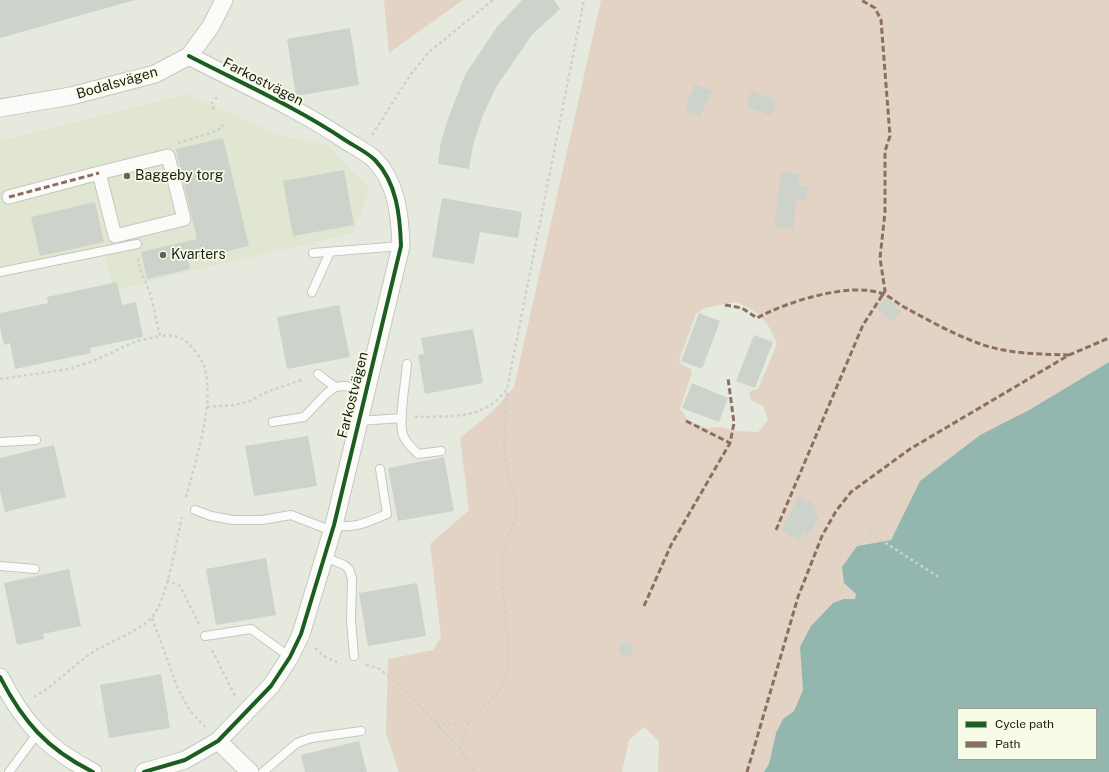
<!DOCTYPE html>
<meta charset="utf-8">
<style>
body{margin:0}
#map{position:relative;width:1109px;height:772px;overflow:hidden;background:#e6eade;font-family:"Public Sans",sans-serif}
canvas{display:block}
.legend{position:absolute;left:957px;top:708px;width:140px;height:52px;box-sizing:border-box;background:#f6fce6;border:1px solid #9fa393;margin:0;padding:5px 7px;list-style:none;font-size:12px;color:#1c1e16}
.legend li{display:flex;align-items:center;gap:8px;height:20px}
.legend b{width:20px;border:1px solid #9fa393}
</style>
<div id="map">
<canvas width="1109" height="772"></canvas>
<ul class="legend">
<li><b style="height:5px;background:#1b5e20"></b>Cycle path</li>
<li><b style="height:5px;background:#8d6e63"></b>Path</li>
</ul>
</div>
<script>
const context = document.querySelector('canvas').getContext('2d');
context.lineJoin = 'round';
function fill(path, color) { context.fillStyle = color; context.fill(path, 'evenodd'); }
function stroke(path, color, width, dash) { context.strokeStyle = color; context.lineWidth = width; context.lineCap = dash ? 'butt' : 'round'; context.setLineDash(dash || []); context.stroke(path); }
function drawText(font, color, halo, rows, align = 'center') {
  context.font = font + ' "Public Sans",sans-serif'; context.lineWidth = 3.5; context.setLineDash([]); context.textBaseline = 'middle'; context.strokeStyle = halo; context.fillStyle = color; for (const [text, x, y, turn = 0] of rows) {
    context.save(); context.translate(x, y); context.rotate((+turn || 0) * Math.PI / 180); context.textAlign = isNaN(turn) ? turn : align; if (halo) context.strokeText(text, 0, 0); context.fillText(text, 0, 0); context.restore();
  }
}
fill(new Path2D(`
 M186,94L278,135L327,145L370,189L353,233L113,290L104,247L0,267V141Z`), '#e0e6d1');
fill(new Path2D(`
 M384,0H463L389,53Z
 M601,0H1109V362L1029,410L980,435L920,481L891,540L856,546L844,583L856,594L855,600L844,599L803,671V690L794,711L783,719L776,733L769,764L764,772H658L659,741L644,727L629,740L622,772H399L386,734L388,659L433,650L441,637L430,544L469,510L460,438L492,412L514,387ZM736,302C758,311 768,320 777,344L758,389L752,390L749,394L751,400L763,406L768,420L758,432L737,431L720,427L707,428L689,421L680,409L692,373L690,368L682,365L679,361L696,314L704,308Z`), '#e3d3c4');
fill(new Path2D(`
 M1109,362V772H764L769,764L776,733L783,719L794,711L803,690L800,647L811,626L833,603L844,599H855L856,594L844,583L842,567L857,546L891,540L920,481L980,435L1029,410ZM958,709H1096V759H958Z`), '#93b6ae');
fill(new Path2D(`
 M0,0H135L0,38Z
 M522,0H554L560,9L532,35L496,87L483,115L473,145L469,169L438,164L441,141L448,119L465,75L497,27Z
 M350,28L359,85L296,96L287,39Z
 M695,84L712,91L700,116L684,109Z
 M752,91L776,101L771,116L746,106Z
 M223,138L249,246L188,260L190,269L147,279L141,252L197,239L176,149Z
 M344,170L354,225L293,236L283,181Z
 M781,172L800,174L798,186L808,187L806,200L797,199L793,229L774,226Z
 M442,198L522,212L518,238L480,232L474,264L432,257Z
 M95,202L104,242L40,256L31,217Z
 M117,282L122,305L136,302L143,337L90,348L91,353L15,369L10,343L4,345L0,327V313L48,303L47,297Z
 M886,298L901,311L892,322L877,308Z
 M339,305L350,357L287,369L277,317Z
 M699,313L720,321L702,369L681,361Z
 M473,329L483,383L425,394L418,355L424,354L421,338Z
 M754,335L773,342L755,388L736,381Z
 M692,383L728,398L719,422L682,408Z
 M308,436L317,486L254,496L245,446Z
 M54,445L66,497L5,512L0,491V458Z
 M444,457L454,511L398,521L388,468Z
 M799,496L817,506L813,513L819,517L809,535L803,532L799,540L781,530Z
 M266,558L276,615L216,625L206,569Z
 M69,569L81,626L43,634L44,639L17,645L4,583Z
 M417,583L426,636L368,646L359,593Z
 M619 649a7 7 0 1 1 14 0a7 7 0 1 1-14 0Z
 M161,674L170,728L109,738L100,685Z
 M359,741L367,772H305L301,755Z`), '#cdd2ca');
const service = new Path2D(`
 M313,253L401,246
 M0,272L137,244
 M312,292L330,252
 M407,364C406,379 398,422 403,435C406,443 412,448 418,454L441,451
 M318,374L335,387
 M359,421L402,418
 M273,422L304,417L326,394L335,387L344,386L365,389
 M0,442L36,440
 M195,510L211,516L233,520H262L291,515L332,531
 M334,525C356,529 367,522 387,514L380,469
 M325,557L344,565L349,569L352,579L351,620L354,656
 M0,566L35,569
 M205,636L251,629L290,657
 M9,772L37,734
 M263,772L297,743L311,738L361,731`);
const pedestrian = new Path2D(`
 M168,156L184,219L115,236L99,173Z
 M9,197L99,173`);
const minor = new Path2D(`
 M0,108L71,96L155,74L189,56L211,26L224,0
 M0,677C23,722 47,749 93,772
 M218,741L250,772
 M144,772L185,760L218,741L271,686L290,657L301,634L334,525L401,246C400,216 397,183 375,160C367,152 354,146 345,140C296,107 241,83 189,56`);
stroke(service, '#c4c7bd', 10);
stroke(pedestrian, '#c4c7bd', 15);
stroke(minor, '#c4c7bd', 19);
stroke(new Path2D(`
 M214,109L211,104L218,96
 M372,135L411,74L429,52L493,0
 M178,143L211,133L223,127L221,123
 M138,258L140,268L151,296L160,336C175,334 186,338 194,350C197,354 201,359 203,363C217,399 195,461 186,498
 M0,379L69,369L93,361L137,341L160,336
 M207,407L234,405L250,401L269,391L304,379
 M415,417C438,416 468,419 489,406C496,402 502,395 507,389L584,0
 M870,533L940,578
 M167,580L180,586L199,624
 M152,618L178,689L190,711L205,727
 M315,648L324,656L341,664
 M212,650L235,696
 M366,665L380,669L409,694L459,748L475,772
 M34,697C54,686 70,668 89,655C108,641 134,635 151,618C167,603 176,540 182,517
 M436,725L469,722
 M459,748L469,722L497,693L505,677L509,661L502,574V556L507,539L514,523L516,512L515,498L507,470L504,448L507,390`), '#cfd0cd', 2.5, [3, 3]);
stroke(service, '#fbfcfa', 8);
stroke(pedestrian, '#fbfcfa', 13);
stroke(minor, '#fbfcfa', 17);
stroke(new Path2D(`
 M9,197L99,173
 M725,305L742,308L757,318C786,302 852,281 883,294C891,297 897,303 904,307C928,320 953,334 978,343C1007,354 1038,354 1069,355
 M686,421L730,443
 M776,530L863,325L885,291L880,258L885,212V151L890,136L881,20L875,8L861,0
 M644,606L671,545L730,443L734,423L728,378
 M747,772L798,597L822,536L836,511L851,492L910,449L1069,355L1109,338`), '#8d6e63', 3, [6, 3]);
stroke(new Path2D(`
 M0,677C23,722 47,749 93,772
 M144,772L185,760L218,741L271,686L290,657L301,634L334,525L401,246C400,216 397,183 375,160C367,152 354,146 345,140C296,107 241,83 189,56`), '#1b5e20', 4);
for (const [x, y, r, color] of [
 [127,176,4,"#63655c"],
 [163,255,4,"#63655c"]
]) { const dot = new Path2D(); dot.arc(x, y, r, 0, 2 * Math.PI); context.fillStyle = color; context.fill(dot); stroke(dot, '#f6fce6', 1.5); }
drawText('14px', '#1c1e16', '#f6fce6', [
 ["Farkostvägen",263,82,27],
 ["Bodalsvägen",117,83,-16],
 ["Farkostvägen",353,395,-76]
]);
drawText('14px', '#1c1e16', '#f6fce6', [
 ["Baggeby torg",135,176],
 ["Kvarters",171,255]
], 'left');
</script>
